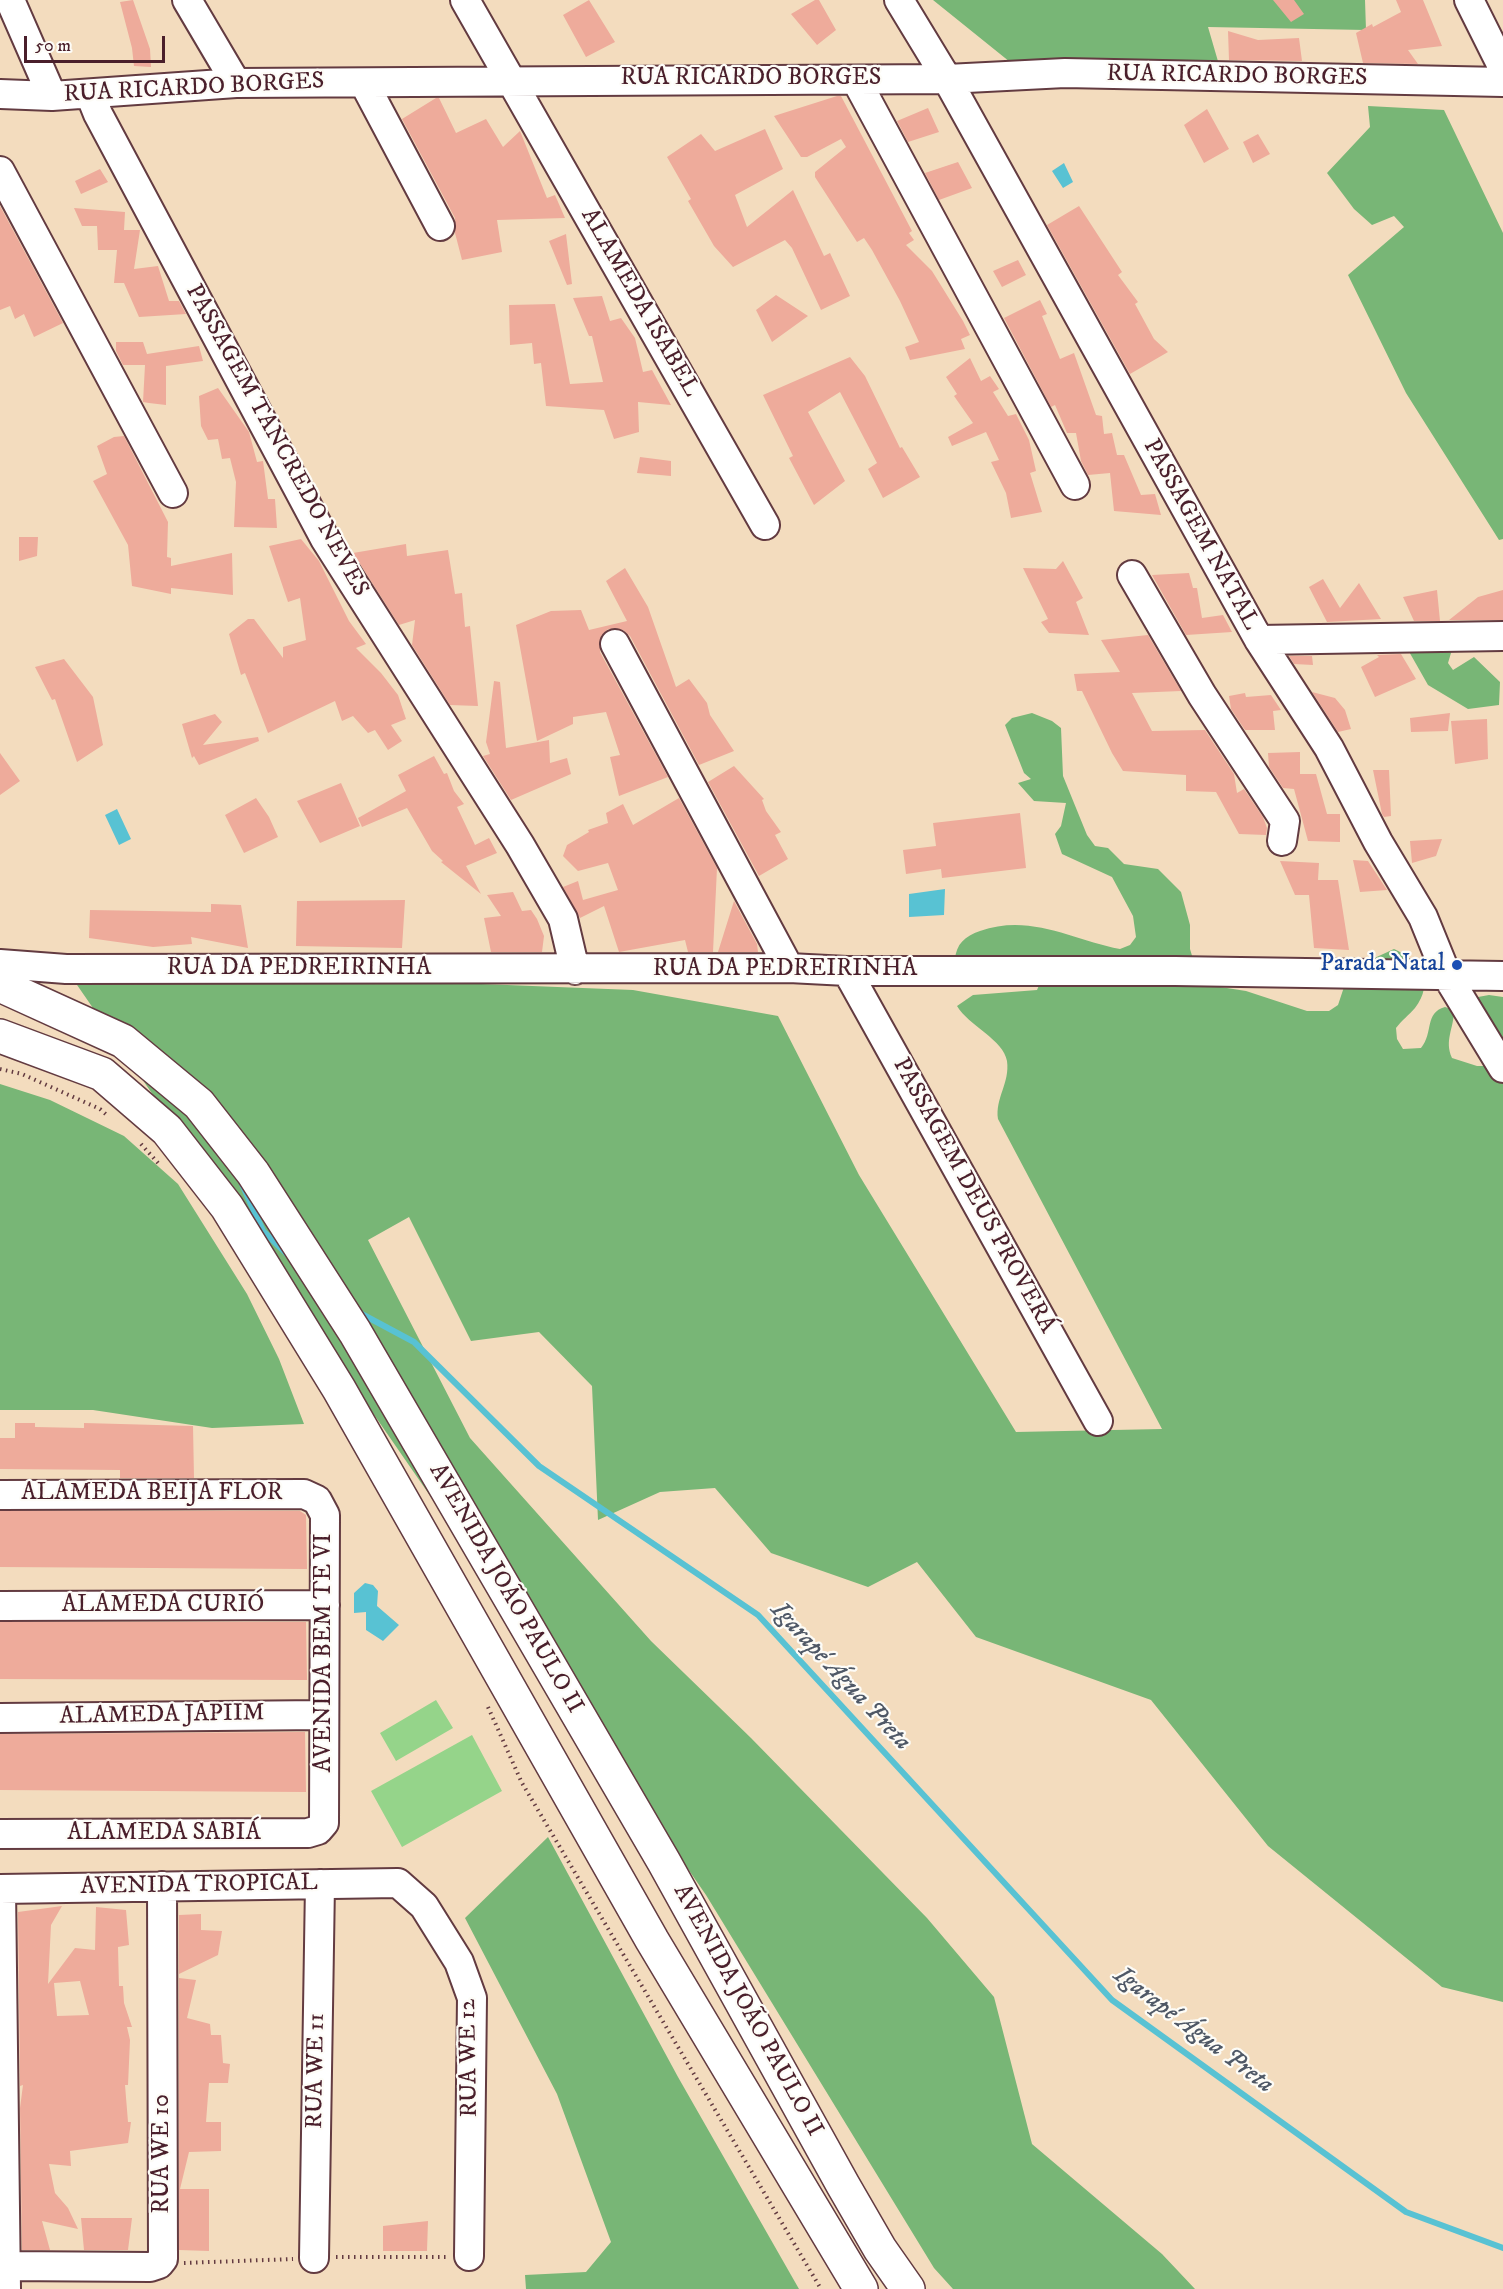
<!DOCTYPE html>
<meta charset="utf-8">
<style>
body{margin:0}
#map{position:relative;width:1503px;height:2289px;overflow:hidden;background:#f3dcbe;font-family:"IM FELL DW Pica",serif}
canvas{display:block}
.scale{position:absolute;left:24px;top:36px;width:141px;height:27px;box-sizing:border-box;border:3px solid #4a1f2b;border-top:0;padding-left:8px;font-size:18px;line-height:21px;white-space:nowrap;color:#4a1f2b;-webkit-text-stroke:4px #fdfcf7;paint-order:stroke}
</style>
<div id="map">
<canvas width="1503" height="2289"></canvas>
<div class="scale">50 m</div>
</div>
<script>
const context = document.querySelector('canvas').getContext('2d');
context.lineJoin = 'round';
function fill(path, color) { context.fillStyle = color; context.fill(path, 'evenodd'); }
function stroke(path, color, width, dash) { context.strokeStyle = color; context.lineWidth = width; context.lineCap = dash ? 'butt' : 'round'; context.setLineDash(dash || []); context.stroke(path); }
function drawText(font, color, halo, rows, align = 'center') {
  context.font = font + ' "IM FELL DW Pica",serif'; context.lineWidth = 4.5; context.setLineDash([]); context.textBaseline = 'middle'; context.strokeStyle = halo; context.fillStyle = color; for (const [text, x, y, turn = 0] of rows) {
    context.save(); context.translate(x, y); context.rotate((+turn || 0) * Math.PI / 180); context.textAlign = isNaN(turn) ? turn : align; if (halo) context.strokeText(text, 0, 0); context.fillText(text, 0, 0); context.restore();
  }
}
fill(new Path2D(`
 M436,1700L453,1728L396,1761L380,1733Z
 M472,1735L502,1791L402,1847L371,1791Z`), '#95d48a');
fill(new Path2D(`
 M933,0H1365L1366,30L1208,27L1222,75L1010,62Z
 M1368,106L1444,110L1503,233V539L1499,540L1406,393L1348,275L1404,227L1394,216L1372,225L1354,209L1327,173L1370,127Z
 M1403,641L1454,643L1448,663L1453,670L1474,657L1500,682L1499,705L1468,709L1428,685Z
 M1032,713L1052,721L1061,728L1063,776L1087,835L1095,846L1108,848L1124,864L1158,869L1181,892L1190,925V949L1193,959L1205,980L1214,986L1246,991L1307,1011H1329L1338,1005L1348,975L1355,967L1394,949C1420,961 1435,982 1415,1008C1409,1015 1402,1020 1396,1028L1397,1039L1403,1049L1421,1048C1434,1032 1424,1013 1445,1007L1454,1010C1454,1029 1444,1040 1452,1058L1477,1066H1503V2002L1442,1987L1268,1846L1151,1700L976,1637L917,1562L868,1587L771,1553L715,1488L660,1492L598,1520L592,1386L539,1332L471,1341L409,1217L368,1240L470,1438L651,1641L751,1738L927,1918L994,1997L1032,2144L1162,2254L1195,2289H953L934,2268L706,1895L66,969L79,968L633,990L778,1016L859,1175L1016,1432L1162,1429L998,1119C995,1098 1010,1083 1007,1061C1004,1040 968,1025 957,1006L973,995L1037,990L1041,981L955,960C956,944 965,936 980,931C1030,913 1073,940 1120,949L1130,945L1136,937L1133,916L1112,877L1062,854L1055,834L1061,826L1066,803L1034,801L1018,783L1031,779L1024,773L1005,725L1012,718Z
 M1489,995L1503,997V1048L1478,1005V997Z
 M0,1084L50,1100L124,1136L178,1184L247,1294L279,1359L304,1424L212,1428L93,1410H0Z
 M548,1837L678,2077L799,2289H526L525,2275L586,2272L611,2242L557,2094L465,1918Z`), '#78b676');
fill(new Path2D(`
 M1064,163L1073,182L1063,188L1052,171Z
 M117,809L131,839L119,845L105,815Z
 M945,889L944,915L909,917V894Z
 M365,1583L373,1585L378,1591L377,1606L399,1625L383,1641L366,1630V1612L354,1613V1593Z`), '#58c2d3');
stroke(new Path2D(`
 M242,1184L263,1231L288,1255
 M358,1312L414,1342L539,1466L758,1615L1112,2000L1406,2212L1503,2248`), '#58c2d3', 6);
fill(new Path2D(`
 M133,0L150,49L151,67L134,66L132,48L120,2Z
 M589,0L615,42L586,57L563,15Z
 M815,0H819L836,30L817,45L791,14Z
 M1273,0H1294L1304,14L1291,22Z
 M1396,0H1423L1442,46L1408,50L1418,64L1363,63L1356,33L1372,24L1373,27L1401,12Z
 M1228,31L1258,40L1299,38L1302,61L1229,60Z
 M837,96H841L912,231L909,233L914,240L906,245L932,271L963,321L970,335L961,339L965,349L910,360L905,347L919,342L900,301L872,250L864,238L857,242L815,177V172L846,147L841,139L807,157H801L774,116Z
 M436,98H439L456,133L486,119L503,147L520,131L547,198L555,195L565,218L497,220L502,252L462,260L455,233V218L402,119Z
 M928,108L939,132L908,142L897,121Z
 M1207,109L1229,149L1204,163L1184,125Z
 M765,129L783,169L735,195L747,227L793,190L824,256L830,253L850,296L821,310L792,248L785,240L733,267L714,246L688,201L691,199L667,157L701,134L715,151Z
 M1258,134L1270,154L1253,163L1243,142Z
 M958,162L972,188L939,200L925,173Z
 M100,169L108,182L81,194L75,181Z
 M0,206L63,323L34,337L24,314L15,319L10,306L0,310Z
 M1079,206L1122,272L1118,275L1138,302L1135,304L1154,339L1168,352L1130,374L1047,225Z
 M74,208L125,212L124,230H140L134,269L158,266L169,301H179L186,314L139,317L124,283H114L117,250H98L97,226H82Z
 M566,234L572,284L567,285L549,241Z
 M1018,260L1026,275L1002,287L993,271Z
 M776,295L808,316L772,342L756,310Z
 M602,296L610,321L621,318L635,338L643,372L652,370L671,405L638,402L639,432L614,439L604,410L546,406L541,363L534,364L532,343L510,345L509,305L555,304L570,384L603,382L592,336H589L573,298Z
 M1040,300L1047,314L1042,316L1060,359L1074,353L1096,415L1102,416L1104,434L1112,433L1117,455H1124L1141,495L1155,494L1161,515L1114,511L1110,473L1088,475L1081,461L1076,433H1067L1055,405L1051,407L1004,318Z
 M116,342H143L147,354L199,346L203,361L166,366V405L149,403L143,402L145,365H123L116,351Z
 M850,357L865,376L900,448L902,447L920,477L883,498L868,469L877,463L840,392L808,412L845,481L814,505L789,458L793,456L763,395Z
 M970,358L981,381L990,376L999,389L993,392L1008,416L1016,414L1029,440L1036,471L1030,473L1042,512L1011,518L1006,493L991,462L999,460L986,432L952,446L948,437L973,423L954,396L957,394L946,377Z
 M218,388L249,432L257,462L263,461L268,499H275L277,528L234,527L236,482L230,458L222,459L218,439L208,440L201,426L199,396Z
 M124,436L168,522L167,557L171,558V566L232,553L233,595L171,588V594L132,586L128,545L93,481L107,474L97,446L114,437Z
 M640,457L671,461V476L637,473Z
 M19,537H38L37,556L19,561Z
 M301,539L319,561L349,621L366,644L356,648L381,673L398,695L406,719L391,725L402,741L388,750L375,730L368,733L353,716L342,721L335,701L268,733L245,673L241,675L229,634L248,619H254L283,658V647L306,640L300,598L288,602L269,546Z
 M406,544L407,556L448,550L455,594L462,593L465,627L470,626L478,706L450,705L412,645L415,620L399,625L353,553Z
 M1063,561L1083,598L1076,602L1089,635L1049,633L1041,622L1048,619L1023,568L1056,569Z
 M625,568L648,607L676,687L689,679L707,703L710,715L734,751L699,765L630,636L623,630L608,629L601,636L600,652L668,777L619,796L610,757L620,755L606,712L573,717V724L537,741L516,625L551,611L581,610L589,630L627,621L606,581Z
 M1189,573L1193,588H1197L1202,618L1223,615L1232,632L1186,635L1152,575Z
 M1323,579L1340,608L1359,583L1381,619L1327,622L1309,587Z
 M1437,590L1440,621H1414L1403,597Z
 M1503,590V620H1449L1478,597Z
 M1148,635L1181,691L1132,693L1152,731L1205,730L1234,774L1237,793L1244,789L1263,817L1267,828L1266,835L1239,834L1216,792L1186,791V775L1123,771L1112,753L1082,691H1077L1074,674L1120,672L1101,640Z
 M1401,654L1416,679L1375,697L1361,667L1379,657L1377,655Z
 M1289,656H1312L1313,665L1294,664Z
 M64,659L93,697L103,745L77,762L55,699L52,700L35,667Z
 M494,681L500,682L506,748L549,740L550,763L567,758L571,774L511,800L483,756L490,754L486,742Z
 M1312,692L1335,698L1345,710L1351,729L1338,732Z
 M1245,693L1246,697L1271,695L1281,710L1273,711L1275,730H1245L1231,709L1229,696Z
 M1450,713L1448,731L1411,732L1410,718Z
 M215,714L222,722L203,745L258,737L259,741L199,765L194,756L192,758L182,724Z
 M1487,719L1488,759L1455,764L1451,721Z
 M1300,752V774H1316L1327,814H1340V842L1308,841L1294,789L1283,788L1269,767L1268,753Z
 M0,753L20,781L0,795Z
 M434,756L444,774L447,773L454,791L464,804L457,807L475,845L489,838L497,853L466,866L481,894L441,862L443,861L432,851L407,808L362,827L358,818L406,791L398,775Z
 M734,766L764,799L762,800L766,811L781,832L775,835L788,859L759,876L708,782Z
 M1373,770H1389L1391,816L1384,817L1382,814Z
 M341,783L360,826L320,843L297,801Z
 M256,798L269,817L278,837L244,853L225,815Z
 M679,798L717,868L713,952H688L685,940L619,952L604,906L580,918L563,887L578,881L583,900L618,890L608,863L578,871L563,856L567,845L589,832L588,830L608,823L606,813L623,804L633,825Z
 M1020,813L1026,868L942,878L941,869L906,874L903,850L936,846L933,823Z
 M1442,839L1436,856L1412,863L1410,841Z
 M1353,860L1368,861L1387,890L1360,892Z
 M1280,861L1319,863L1318,880H1338L1349,950L1314,948L1309,895H1295Z
 M513,892L522,911L531,910L537,919L544,936L542,952H491L484,918L501,916L487,895Z
 M405,900L402,948L296,946L297,901Z
 M734,901L757,944L758,952H718Z
 M211,904L241,905L248,948L191,937L192,944L153,947L89,938L90,910L211,912Z
 M15,1423H35V1427L84,1428V1423L193,1426L194,1478H120V1470L0,1469V1438H15Z
 M0,1511H300L306,1515L307,1569L0,1567Z
 M0,1622H306L307,1680L0,1679Z
 M305,1732L306,1792L0,1790V1734Z
 M62,1906L51,1925L48,1984L75,1948L95,1950L96,1907L126,1910L129,1945L118,1947L119,1986H123L124,2003L132,2027H127L130,2040L128,2085H125L128,2122H131L128,2143L70,2151L71,2166L49,2164L55,2193L68,2208L78,2229L42,2221L50,2250H22L20,2108L23,2085L20,2086L18,1912ZM80,1981L89,2015L57,2016L54,1983Z
 M201,1914V1930L222,1931L218,1955L179,1974V1915Z
 M179,1978L196,1980L187,2018L210,2024L211,2035H221L223,2063L230,2064L228,2083H209L206,2122H221V2151L189,2152L180,2189H209V2251L179,2250Z
 M81,2218H132L128,2250H84Z
 M428,2221L427,2251H383V2226Z`), '#eeab9b');
const minor = new Path2D(`
 M10,0L52,96
 M187,0L236,83
 M465,0L765,525
 M899,0L947,79L1259,640L1329,748L1378,842L1423,917L1447,976L1503,1068
 M1469,0L1503,68
 M856,80L1075,485
 M364,83L440,226
 M0,94L52,96L236,83L947,79L1065,73L1503,82
 M90,94L98,114L325,539L520,845L563,919L575,970
 M0,171L173,493
 M1132,575L1202,695L1285,821L1282,841
 M1259,640L1503,636
 M615,644L789,968
 M0,964L66,969L789,968L847,971H1175L1503,976
 M847,971L1098,1421
 M0,1495L304,1494L317,1500L325,1515L324,1823L318,1830L308,1833L0,1834
 M0,1606L325,1605
 M0,1718L323,1715
 M0,1889L398,1883L424,1906L459,1962L472,1998L469,2256
 M1,1889L6,2289
 M314,2258L320,1884
 M4,2266L150,2267L159,2264L163,2259L162,1886`);
const major = new Path2D(`
 M0,985L123,1041L199,1104L253,1173L355,1332L664,1862L843,2185L880,2249L908,2289
 M0,1036L102,1074L167,1130L227,1207L339,1389L652,1940L861,2289`);
stroke(minor, '#633b41', 32);
stroke(major, '#633b41', 36);
stroke(new Path2D(`
 M0,1069L22,1074L100,1109L108,1116
 M141,1144L158,1163
 M488,1707L522,1783L821,2289
 M336,2257H446
 M184,2263L293,2259`), '#633b41', 4, [1.5, 4.5]);
stroke(minor, '#fff', 28);
stroke(major, '#fff', 33);
for (const [x, y, r, color] of [
 [1457,965,6,"#1a4fb4"]
]) { const dot = new Path2D(); dot.arc(x, y, r, 0, 2 * Math.PI); context.fillStyle = color; context.fill(dot); stroke(dot, '#fdfcf7', 2); }
drawText('24px', '#4a1f2b', '#fdfcf7', [
 ["RUA RICARDO BORGES",1237,77,1],
 ["RUA RICARDO BORGES",751,79],
 ["RUA RICARDO BORGES",194,89,-3],
 ["ALAMEDA ISABEL",639,303,60],
 ["PASSAGEM TANCREDO NEVES",276,441,61],
 ["PASSAGEM NATAL",1200,535,61],
 ["RUA DA PEDREIRINHA",299,969],
 ["RUA DA PEDREIRINHA",785,970],
 ["PASSAGEM DEUS PROVERÁ",973,1196,61],
 ["ALAMEDA BEIJA FLOR",152,1494],
 ["AVENIDA JOÃO PAULO II",505,1589,60],
 ["ALAMEDA CURIÓ",163,1606],
 ["AVENIDA BEM TE VI",325,1653,-90],
 ["ALAMEDA JAPIIM",162,1716,-1],
 ["ALAMEDA SABIÁ",164,1834],
 ["AVENIDA TROPICAL",199,1886,-1],
 ["AVENIDA JOÃO PAULO II",747,2011,61],
 ["RUA WE 12",470,2058,-91],
 ["RUA WE 11",317,2071,-89],
 ["RUA WE 10",163,2154,-90]
]);
drawText('24px', '#164399', '#fdfcf7', [
 ["Parada Natal",1445,965]
], 'right');
drawText('italic 26px', '#4f5866', '#fdfcf7', [
 ["Igarapé Água Preta",840,1677,47],
 ["Igarapé Água Preta",1193,2031,37]
]);
</script>
